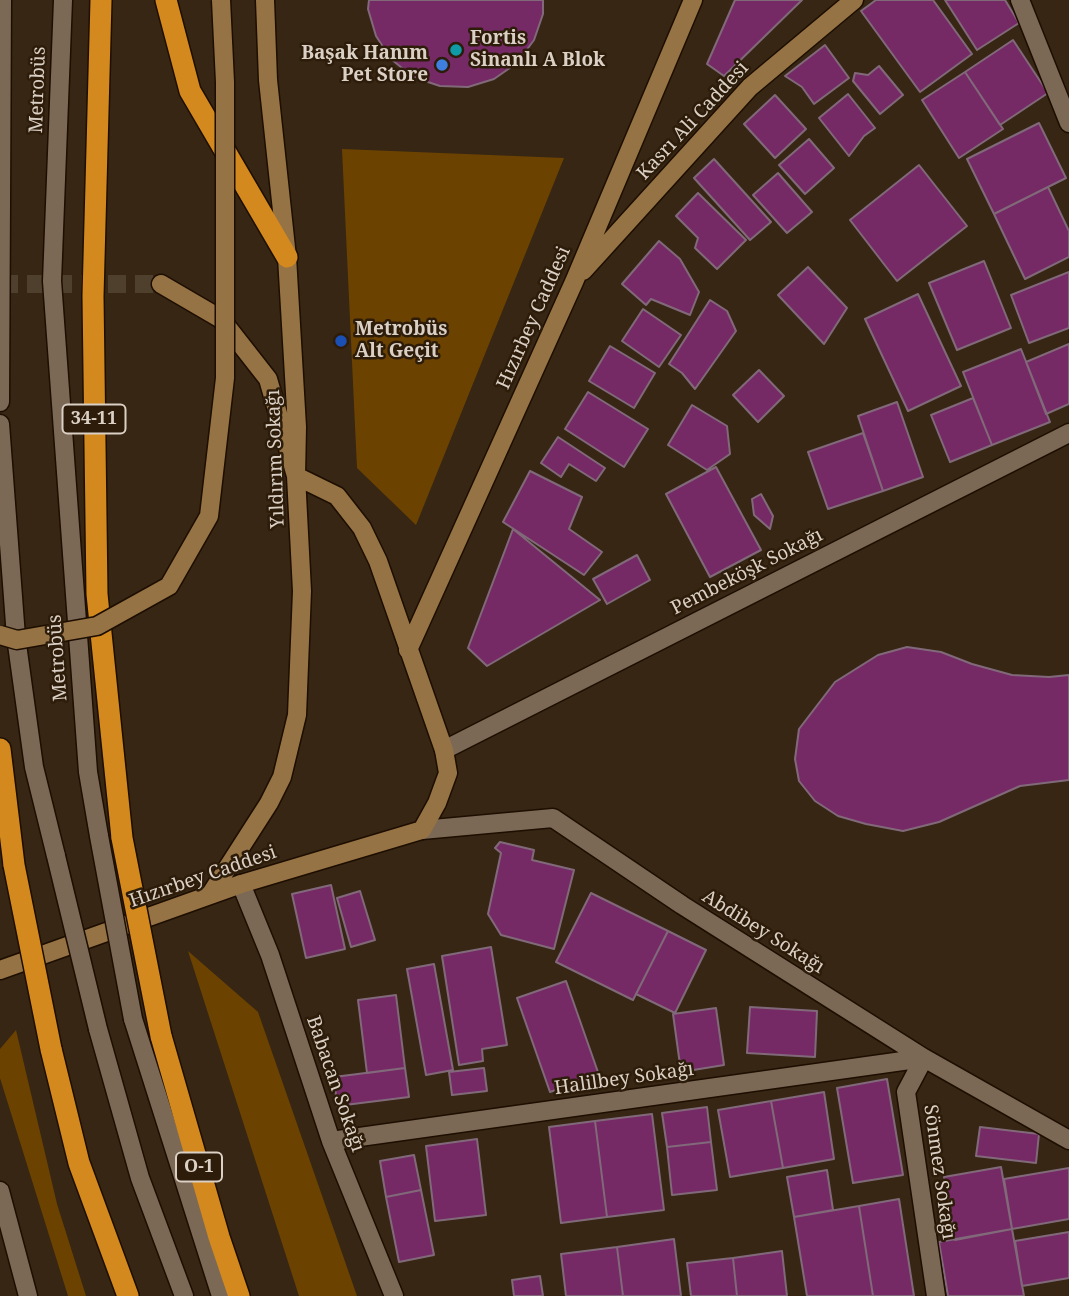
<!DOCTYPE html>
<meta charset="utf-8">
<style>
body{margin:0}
canvas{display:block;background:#362613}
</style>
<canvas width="1069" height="1296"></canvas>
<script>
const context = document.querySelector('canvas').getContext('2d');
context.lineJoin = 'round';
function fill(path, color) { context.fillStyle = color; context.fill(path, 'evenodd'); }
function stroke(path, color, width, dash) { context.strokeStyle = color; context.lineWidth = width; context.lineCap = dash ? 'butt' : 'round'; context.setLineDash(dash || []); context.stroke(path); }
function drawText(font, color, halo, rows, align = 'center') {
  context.font = font + ' "Noto Serif",serif'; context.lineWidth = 5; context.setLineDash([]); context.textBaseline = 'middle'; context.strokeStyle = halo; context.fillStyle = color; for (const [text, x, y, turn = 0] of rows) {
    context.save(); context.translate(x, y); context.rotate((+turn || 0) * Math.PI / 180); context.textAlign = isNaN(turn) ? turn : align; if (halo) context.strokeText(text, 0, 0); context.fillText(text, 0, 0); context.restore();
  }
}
fill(new Path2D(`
 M342,149L564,158L416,525L357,468Z
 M188,951L258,1012L357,1296H299Z
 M16,1030L57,1204L86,1296H68L0,1078V1049Z`), '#6c4200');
const building = new Path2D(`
 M369,0H543V14L534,40L517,63L494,79L468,87L440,86L413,77L391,59L376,36L368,9Z
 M735,0H802L724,76L707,64Z
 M876,0H933L972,54L920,92L861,11Z
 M945,0H1005L1019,23L977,50Z
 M1013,40L1048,93L1000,125L965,72Z
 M825,45L849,78L814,104L802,87L785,76Z
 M879,66L903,95L880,114L853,81L855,73L868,75Z
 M965,72L1003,129L959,158L922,100Z
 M848,94L875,128L864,136L849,156L819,118Z
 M775,95L806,129L775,158L744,124Z
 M1039,123L1066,178L994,214L967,159Z
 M809,139L834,168L805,194L779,165Z
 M714,159L771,222L750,240L694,178Z
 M919,165L967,226L897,281L850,220Z
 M778,173L812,212L787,233L753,195Z
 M1048,187L1069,231V257L1025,279L994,214Z
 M698,193L746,240L717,269L695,248L698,238L676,216Z
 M659,241L680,259L699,292L690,315L651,299L646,305L622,284Z
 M984,261L1011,328L957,350L929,283Z
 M808,267L847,308L824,344L778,295Z
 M1069,272V328L1029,343L1011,295Z
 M918,294L961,386L908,411L865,319Z
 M710,300L727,311L736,331L695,389L682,373L669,364Z
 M643,309L681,335L659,367L622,341Z
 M1069,344V404L1046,414L1026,362Z
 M610,346L655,373L634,408L589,381Z
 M1021,349L1050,422L992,445L963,372Z
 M759,370L784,396L758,422L733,395Z
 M588,392L648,429L624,467L565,429Z
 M973,398L992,445L950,462L931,415Z
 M897,402L923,477L883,491L858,416Z
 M692,405L727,426L730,454L707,470L668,445Z
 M863,433L883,491L828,509L808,452Z
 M558,437L605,468L596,481L569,464L561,477L541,463Z
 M716,467L761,550L710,577L666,494Z
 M530,471L582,497L569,529L602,552L584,575L503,522Z
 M761,494L773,516L770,529L754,515L752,499Z
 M513,529L600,600L487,666L468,648Z
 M637,555L650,580L607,604L593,579Z
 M907,647L941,652L972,664L1012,675L1049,677L1069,675V780L1020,786L939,822L903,831L866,824L838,816L815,801L799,781L795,759L799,729L835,682L878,655Z
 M500,842L534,850L532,860L574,870L554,949L501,935L488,914L501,853L495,848Z
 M331,885L345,949L306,958L292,894Z
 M360,891L375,940L351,947L337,898Z
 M591,893L668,931L633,1000L556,962Z
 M668,931L706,950L675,1013L636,994Z
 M491,947L507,1045L482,1049L483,1061L459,1065L442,956Z
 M434,964L453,1070L426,1075L407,969Z
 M566,981L599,1075L550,1092L517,998Z
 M396,995L405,1068L367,1073L358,1000Z
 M750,1007L817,1011L815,1057L747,1053Z
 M716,1008L724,1065L681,1072L673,1014Z
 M405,1068L409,1097L337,1106L334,1077Z
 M484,1068L487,1091L452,1095L449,1072Z
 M887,1079L903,1175L853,1183L837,1088Z
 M824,1092L834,1159L783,1168L771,1101Z
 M771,1101L783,1168L730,1177L718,1110Z
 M707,1107L711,1142L667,1147L662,1113Z
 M652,1114L664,1210L607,1217L595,1121Z
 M595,1121L607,1217L561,1223L549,1127Z
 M980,1127L1039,1134L1036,1163L976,1156Z
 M477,1139L486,1215L435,1221L426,1146Z
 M711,1142L717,1190L672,1195L667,1147Z
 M414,1155L421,1190L386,1197L380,1161Z
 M1001,1167L1012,1229L955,1240L944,1177Z
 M1069,1168V1219L1012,1229L1004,1179Z
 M827,1170L833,1210L794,1217L787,1177Z
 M421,1190L434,1255L399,1262L386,1197Z
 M899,1199L914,1296H873L859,1206Z
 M859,1206L873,1296H807L794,1217Z
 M1012,1229L1024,1296H948L939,1242Z
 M1069,1232V1278L1022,1286L1015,1241Z
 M674,1239L681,1296H623L617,1247Z
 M617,1247L623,1296H566L561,1254Z
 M782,1251L787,1296H737L733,1258Z
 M733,1258L737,1296H691L687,1263Z
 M540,1276L543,1296H514L512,1280Z`);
fill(building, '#752a65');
stroke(building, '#81697a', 2);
stroke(new Path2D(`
 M0,284H161`), '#4f402e', 18, [18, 9]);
const lane = new Path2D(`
 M63,0L52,281L88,772L99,836
 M0,402L2,0
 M0,424L16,637L34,767L56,856
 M133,1019L221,1296
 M98,1029L140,1178L184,1296`);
const street = new Path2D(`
 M1020,0L1069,123
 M444,750L1069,433
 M422,830L553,818L682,905L924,1058L1069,1140
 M241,884L270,955L331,1141L394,1296
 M924,1058L906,1092L936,1296
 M331,1141L924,1058
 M0,1191L28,1296`);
const secondary = new Path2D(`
 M583,271L750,87L854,0
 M408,650L574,282L693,0
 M210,895L269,803L282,777L297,715L302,591L296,476L297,427L287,257L268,80L265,0
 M0,970L241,884L422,830L437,803L448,773L444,750L378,561L362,528L337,496L296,476L268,379L221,319L161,284`);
const highway = new Path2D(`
 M101,0L93,296L97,594L122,838
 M166,0L190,91L287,257
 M0,749L14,865
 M161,1036L219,1237L239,1296
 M51,1049L79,1163L128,1296`);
stroke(lane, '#1d0e00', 21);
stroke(street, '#1d0e00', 21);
stroke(secondary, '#1d0e00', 21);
stroke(highway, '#1d0e00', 24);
stroke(lane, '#7c6955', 18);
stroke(street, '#7c6955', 18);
stroke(secondary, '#967344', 18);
stroke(highway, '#d3891d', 21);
const laneBridge = new Path2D(`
 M99,836L133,1019
 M56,856L98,1029`);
const secondaryBridge = new Path2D(`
 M0,635L17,640L97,626L169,586L209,516L225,378V82L221,0`);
const highwayBridge = new Path2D(`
 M122,838L161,1036
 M14,865L51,1049`);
stroke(laneBridge, '#1d0e00', 21, []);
stroke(secondaryBridge, '#1d0e00', 21, []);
stroke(highwayBridge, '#1d0e00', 24, []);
stroke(laneBridge, '#7c6955', 18);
stroke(secondaryBridge, '#967344', 18);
stroke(highwayBridge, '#d3891d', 21);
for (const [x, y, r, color] of [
 [456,50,7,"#0f9aa8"],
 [442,65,7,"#3f7fe0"],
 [341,341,7,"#1a4fb4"]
]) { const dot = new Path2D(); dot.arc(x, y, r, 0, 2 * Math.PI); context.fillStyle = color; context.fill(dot); stroke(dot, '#2c1c09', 2.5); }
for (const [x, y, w] of [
 [94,419,63],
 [199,1167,46]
]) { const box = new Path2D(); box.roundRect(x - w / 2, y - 14.5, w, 29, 5); context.fillStyle = '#2c1c09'; context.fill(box); stroke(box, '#dbd0c5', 2); }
drawText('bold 18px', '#dbd0c5', null, [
 ["34-11",94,419],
 ["O-1",199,1167]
]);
drawText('bold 19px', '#dbd0c5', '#2c1c09', [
 ["Fortis",470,39],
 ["Sinanlı A Blok",470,61],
 ["Başak Hanım",428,54,"right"],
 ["Pet Store",428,76,"right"],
 ["Metrobüs",355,330],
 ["Alt Geçit",355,352]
], 'left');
drawText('19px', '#dbd0c5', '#2c1c09', [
 ["Metrobüs",38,90,-88],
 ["Kasrı Ali Caddesi",693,121,-47],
 ["Hızırbey Caddesi",534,318,-66],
 ["Yıldırım Sokağı",276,459,-92],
 ["Pembeköşk Sokağı",747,572,-27],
 ["Metrobüs",58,658,-94],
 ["Hızırbey Caddesi",203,877,-19],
 ["Abdibey Sokağı",763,932,32],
 ["Halilbey Sokağı",624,1079,-8],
 ["Babacan Sokağı",335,1084,71],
 ["Sönmez Sokağı",939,1172,82]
]);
</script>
